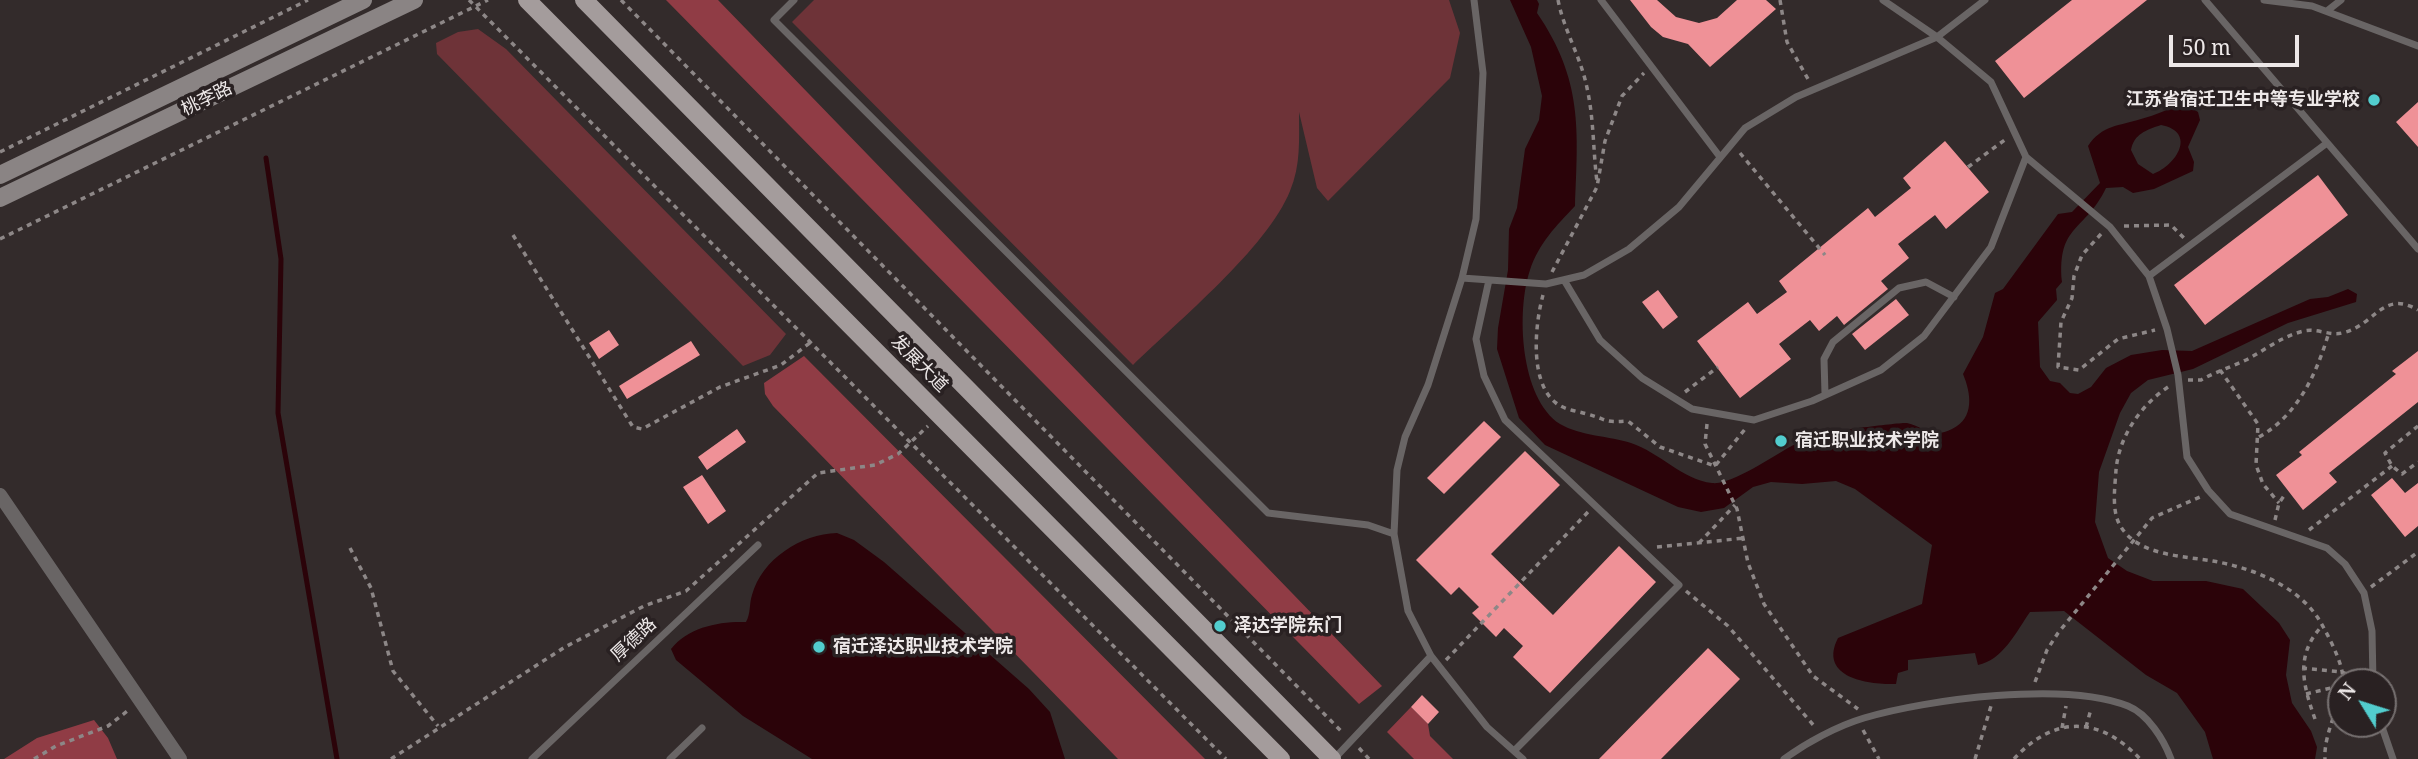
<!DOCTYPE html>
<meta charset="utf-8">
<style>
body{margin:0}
#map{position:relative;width:2418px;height:759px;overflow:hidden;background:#332b2b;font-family:"Noto Serif",serif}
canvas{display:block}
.north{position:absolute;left:2327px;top:668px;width:70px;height:70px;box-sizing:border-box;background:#292122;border:2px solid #777171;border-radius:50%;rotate:308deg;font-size:19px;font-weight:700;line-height:28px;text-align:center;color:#ede8e8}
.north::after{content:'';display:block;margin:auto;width:24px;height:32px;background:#52cdce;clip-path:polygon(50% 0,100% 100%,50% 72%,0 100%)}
.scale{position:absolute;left:2169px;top:35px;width:130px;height:32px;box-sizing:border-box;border:4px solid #ede8e8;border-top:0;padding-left:9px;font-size:21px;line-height:24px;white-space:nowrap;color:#ede8e8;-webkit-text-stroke:5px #292122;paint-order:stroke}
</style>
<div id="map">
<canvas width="2418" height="759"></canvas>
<div class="north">N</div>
<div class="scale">50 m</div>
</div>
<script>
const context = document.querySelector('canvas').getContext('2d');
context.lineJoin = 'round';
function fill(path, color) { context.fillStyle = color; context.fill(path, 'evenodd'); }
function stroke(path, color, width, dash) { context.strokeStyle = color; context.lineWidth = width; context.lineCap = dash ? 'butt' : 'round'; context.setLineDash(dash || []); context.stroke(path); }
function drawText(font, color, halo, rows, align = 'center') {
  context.font = font + ' "Noto Serif","Noto Sans SC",serif'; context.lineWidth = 7; context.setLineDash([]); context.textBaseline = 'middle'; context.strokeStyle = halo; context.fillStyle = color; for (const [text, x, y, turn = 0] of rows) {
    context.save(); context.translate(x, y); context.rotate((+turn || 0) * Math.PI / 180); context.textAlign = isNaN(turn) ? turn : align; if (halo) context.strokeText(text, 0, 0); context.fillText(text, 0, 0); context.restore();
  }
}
fill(new Path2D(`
 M814,0H1449L1460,33L1450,78L1328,201L1317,188L1299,112C1299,139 1301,165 1290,191C1267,248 1178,321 1133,365L792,22Z
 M478,29L506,49L786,334L770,355L743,366L437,54L436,43L458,32Z`), '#6e3338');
fill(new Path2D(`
 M666,0H718L1382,686L1359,704Z
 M804,356L1205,759H1118L773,406L765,394L764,383Z
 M1411,707L1428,724L1430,736L1453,759H1414L1387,732Z
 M94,720L108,738L117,759H4L37,738Z`), '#903c45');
fill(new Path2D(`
 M1510,0H1537L1539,4L1537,13C1583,80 1578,130 1575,206C1556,226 1539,243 1530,270C1516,311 1520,398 1560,424C1580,436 1610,436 1631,443C1659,452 1683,480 1712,483C1736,486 1790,442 1817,434C1825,432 1902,422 1907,423C1924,427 1933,439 1952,429C1975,418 1971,393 1963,374L1983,337L1995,293L2003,289L2058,214L2072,212L2100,183L2088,146C2102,125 2119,126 2141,119C2156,115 2169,109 2183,103L2198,112L2200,120L2188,147L2194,162L2193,171L2154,189L2133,193L2123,187L2106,188C2085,232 2057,224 2062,282L2056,289L2057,300L2038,322L2040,367L2050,381L2060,383L2070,393L2078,394L2091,387L2106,368L2131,355L2162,350L2192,351L2310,299L2328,297L2348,289L2357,294L2356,302L2288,323L2193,369L2148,380L2131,393L2120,413L2099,472L2095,522L2108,558L2127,571L2153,581H2206L2243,589L2279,623L2290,640L2286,675L2292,703L2311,731L2317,747L2315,759H2213L2205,732L2177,693L2146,675L2064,611L2030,612C2016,632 2003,660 1978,665L1975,653L1908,660V670L1898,673L1896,684C1867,685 1818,677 1838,638L1922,604L1932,545L1855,489L1836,481L1802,484L1771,482L1753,487L1724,508L1701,512L1678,507L1545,445L1519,418L1497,349L1498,328L1508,270L1509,229L1517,208L1525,149L1539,120L1542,96L1531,47ZM2161,125C2197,132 2177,165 2153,174L2138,164L2131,150C2134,134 2146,130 2161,125Z
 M837,533L854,540L884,562L1029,689L1050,712L1065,759H812L743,716L676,660L671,649C688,627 720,621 746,622C751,613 749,604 752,595C762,559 801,534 837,533Z`), '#2b0309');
stroke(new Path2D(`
 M266,158L281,259L278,413L337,759`), '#2b0309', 5);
fill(new Path2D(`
 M1630,0H1657L1676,17L1699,23L1717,18L1737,0H1766L1776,9L1710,67L1688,44L1663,37L1651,27Z
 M2072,0H2147L2024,98L1995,61Z
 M2418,102V147L2396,122Z
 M1945,141L1989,192L1946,229L1935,215L1898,244L1909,258L1881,281L1888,289L1844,325L1837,316L1819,331L1810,320L1779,344L1791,359L1740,398L1697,341L1748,302L1757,314L1787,292L1779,281L1868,208L1875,217L1911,188L1903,178Z
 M2318,175L2348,215L2205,325L2174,285Z
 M1658,290L1678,317L1663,329L1642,302Z
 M1896,299L1909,315L1865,350L1852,334Z
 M609,330L619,345L599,359L589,343Z
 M691,341L700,355L627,399L619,386Z
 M2418,351V402L2329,473L2337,482L2303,510L2276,475L2302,455L2299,452L2396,374L2392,371Z
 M1484,421L1501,437L1444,494L1427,478Z
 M737,429L746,442L707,470L698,457Z
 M1525,451L1560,485L1491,554L1553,615L1619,546L1656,582L1550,693L1513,657L1523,646L1504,628L1496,637L1472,613L1479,607L1459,587L1451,595L1416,560Z
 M702,475L726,511L708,524L683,487Z
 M2392,478L2405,493L2418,483V526L2405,537L2371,495Z
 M1708,648L1740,679L1661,759H1599Z
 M1422,695L1439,712L1428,724L1411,707Z`), '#ef9197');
stroke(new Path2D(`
 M469,0L1226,759
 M621,0L1343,733
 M1558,0C1564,31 1581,57 1587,88C1594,119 1593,151 1597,182
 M1780,0L1787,42L1808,79
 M0,152L308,0
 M1740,153L1825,255
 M1968,167L2006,139
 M2124,226L2171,225L2184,238
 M2101,234L2082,255L2074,276L2072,298L2061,322L2058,367L2079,370L2118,339L2155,330
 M513,235L633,427L642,429L720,387L781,365L811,342
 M0,239L488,0
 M1552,272L1597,187L1605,141L1622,96L1644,73
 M1543,295C1535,324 1529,382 1556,403C1565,410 1577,411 1587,414C1609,420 1603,423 1628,421L1660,447L1715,466L1746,428
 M2220,370L2258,424L2256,465L2263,484L2279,503
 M2188,380H2201C2215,372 2231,367 2246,360C2265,350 2282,336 2304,331C2316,328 2330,336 2342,333C2375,326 2382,289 2418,310
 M2168,387C2141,405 2119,436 2116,470C2115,487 2111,512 2121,527C2139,556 2184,556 2213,561C2251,568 2295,584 2318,618C2326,631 2339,656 2342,671C2347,696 2323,730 2325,759
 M1685,392L1718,367
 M1707,424L1705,444L1737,509L1748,563L1764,604L1813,676L1858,709
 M2418,426L2385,453L2392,466L2402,474L2418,462
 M2259,437C2298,415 2317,373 2329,332
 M2275,520L2279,503L2286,493
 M2309,530L2392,466
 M1699,543L1735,505
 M1657,547L1745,538
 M350,548L371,588L393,671L438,726
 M2371,587L2418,552
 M1686,591L1728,626L1815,727
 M1446,660L1588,512
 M2302,668L2342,672L2361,680
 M2035,682L2047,650L2058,633L2152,518L2200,497
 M2306,694L2339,686
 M2315,719C2303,685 2295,656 2321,627
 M2086,727L2091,709
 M2062,728L2066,706
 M1863,730L1879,759
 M1359,748L1369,759
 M34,759L56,746L108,726L130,709
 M391,759L565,647L644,606L686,591L818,473L875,465L898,454L928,426
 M1975,759L1991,706
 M2014,759C2054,715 2100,716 2140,759`), '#8d8787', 3.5, [5, 5]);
stroke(new Path2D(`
 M794,0L774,20L1268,513L1368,525L1394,534
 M1474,0L1483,73L1476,219L1462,278L1428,385L1405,437L1397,470L1394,534L1408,611L1431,656L1487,727L1523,759
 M1601,0L1720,157
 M1883,0L1937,37L1991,82L2026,157L2110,227L2149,276L2167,329L2178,375L2187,457L2208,490L2230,514L2327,548L2345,564L2364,593L2372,631L2373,682
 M2205,0L2418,249
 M2264,0L2312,6L2418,46
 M2327,11L2341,0
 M2149,276L2327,143
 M1462,278L1546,284L1584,275L1629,249L1679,207L1745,128L1796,97L1937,37L1985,0
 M1489,280L1476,339L1484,376L1505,420L1679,585L1514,751
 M1564,280L1600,340L1642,378L1692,409L1754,420L1812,401L1881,370L1924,336L1991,247L2026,157
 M1825,394L1824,359L1833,342L1899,288L1926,282L1954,297
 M2381,724L2393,759
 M532,759L758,545
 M670,759L702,728
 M1334,759L1431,656
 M1784,759C1806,743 1837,726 1864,718C1928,699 2066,681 2128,706C2148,714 2164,740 2171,759`), '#696565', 7);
stroke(new Path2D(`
 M0,495L180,759`), '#696565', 14);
stroke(new Path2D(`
 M0,175L363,0
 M0,198L414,0`), '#8a8484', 18);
stroke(new Path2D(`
 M527,0L1281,759
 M584,0L1332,759`), '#a49c9c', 18);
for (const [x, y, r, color] of [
 [2374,100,7,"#52cdce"],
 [1781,441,7,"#52cdce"],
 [1220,626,7,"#52cdce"],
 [819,647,7,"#52cdce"]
]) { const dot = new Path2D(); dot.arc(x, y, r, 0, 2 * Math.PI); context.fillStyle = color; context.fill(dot); stroke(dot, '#292122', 2.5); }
drawText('18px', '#ede8e8', '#292122', [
 ["桃李路",207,99,-26],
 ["发展大道",919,364,45],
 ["厚德路",634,640,-43]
]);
drawText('bold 18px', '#ede8e8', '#292122', [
 ["江苏省宿迁卫生中等专业学校",2360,100,"right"],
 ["宿迁职业技术学院",1795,441],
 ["泽达学院东门",1234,626],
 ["宿迁泽达职业技术学院",833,647]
], 'left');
</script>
